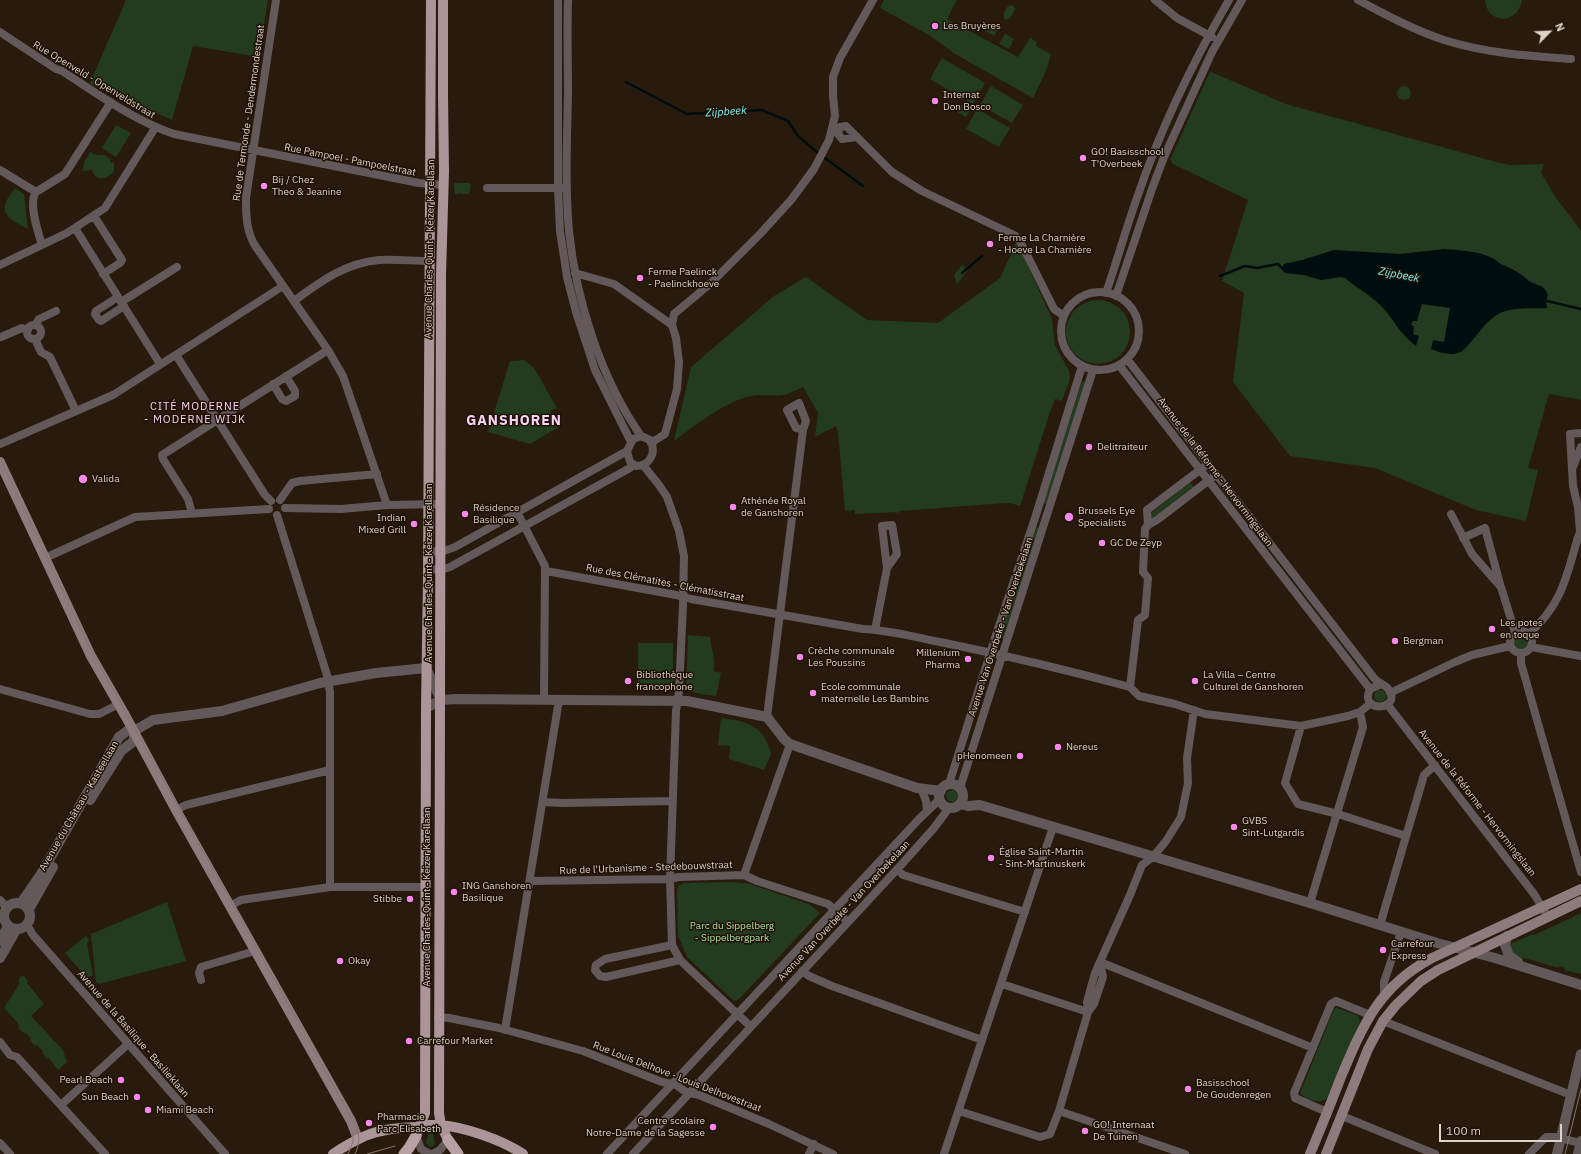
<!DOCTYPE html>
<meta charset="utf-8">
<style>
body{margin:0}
#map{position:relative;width:1581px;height:1154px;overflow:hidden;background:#281b0d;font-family:"IBM Plex Sans",sans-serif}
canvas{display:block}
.north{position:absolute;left:1529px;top:12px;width:40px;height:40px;-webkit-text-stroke:3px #1f1105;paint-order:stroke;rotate:66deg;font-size:11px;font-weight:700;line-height:16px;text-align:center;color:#ddd3ca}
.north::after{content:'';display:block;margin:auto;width:14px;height:18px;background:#ddd3ca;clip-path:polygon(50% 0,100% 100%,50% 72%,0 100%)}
.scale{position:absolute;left:1439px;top:1124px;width:123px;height:18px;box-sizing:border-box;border:2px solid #ddd3ca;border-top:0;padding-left:5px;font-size:12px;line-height:14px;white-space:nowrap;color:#ddd3ca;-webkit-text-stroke:3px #1f1105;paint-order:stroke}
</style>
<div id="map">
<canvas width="1581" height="1154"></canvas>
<div class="north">N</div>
<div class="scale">100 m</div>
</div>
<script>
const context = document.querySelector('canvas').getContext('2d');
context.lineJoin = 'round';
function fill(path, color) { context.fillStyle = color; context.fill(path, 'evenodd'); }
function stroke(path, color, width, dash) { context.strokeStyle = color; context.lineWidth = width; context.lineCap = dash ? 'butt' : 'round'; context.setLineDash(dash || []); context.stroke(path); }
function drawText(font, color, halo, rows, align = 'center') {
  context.font = font + ' "IBM Plex Sans",sans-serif'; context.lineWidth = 3; context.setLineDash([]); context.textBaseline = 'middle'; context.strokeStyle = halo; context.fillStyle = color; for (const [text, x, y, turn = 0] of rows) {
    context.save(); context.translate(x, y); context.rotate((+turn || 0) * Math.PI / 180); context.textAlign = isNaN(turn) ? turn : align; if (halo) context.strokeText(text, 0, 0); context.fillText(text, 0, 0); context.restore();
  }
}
fill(new Path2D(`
 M126,0H268L259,57L193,46L172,120L139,105L100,80L96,87L90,83Z
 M884,0H957L947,19L1018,57L1030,38L1037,42L1036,46L1051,54L1046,71L1033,98L955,54L929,35L880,8Z
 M1485,0H1522C1518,25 1487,25 1485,0Z
 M1010,5L1014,6L1015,9L1010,18L1006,20L1004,18C1003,12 1005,8 1010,5Z
 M984,21L998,29L994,36L981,28Z
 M1005,34L1014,39L1009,49L999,44Z
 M942,58L985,83L973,104L930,79Z
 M1211,72L1286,104L1500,163L1511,165L1544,164L1541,173L1557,199L1581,231V400L1549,394L1528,468L1538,470L1526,521L1476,510L1375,468L1290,456L1233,382L1244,293L1222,281L1248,200L1171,163L1172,161L1170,160L1209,74Z
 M1397 93a7 7 0 1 1 14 0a7 7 0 1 1-14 0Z
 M991,86L1023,105L1012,123L980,105Z
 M962,104L971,109L966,117L957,112Z
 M977,109L1010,128L999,147L966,129Z
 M116,125L131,133L116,157L102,148Z
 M90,152L97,155H105L110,159L111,163L114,162V171C107,180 96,182 92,170L83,171L84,163Z
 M454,183H469L471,185L469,194H462V193H460V194H455Z
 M15,188L24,194L28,229C19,224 2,218 5,205C6,199 12,193 15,188Z
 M1016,243L1022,253L1052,319L1055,345L1069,371L1070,379L1062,401L1055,399L1051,409L1020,506L1010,503H1005L900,511L898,514L897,512L855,514V510L845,511L838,432L836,426L815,437L818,413L803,387C797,389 790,394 783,395C771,397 758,393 746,397C723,404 694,426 674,441L691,367L774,296L806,277L867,320L938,323L1000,278Z
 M962,265L968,270L957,284L954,275Z
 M1066 332a32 32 0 1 1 64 0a32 32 0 1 1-64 0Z
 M524,360L534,368L557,408L550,411L559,427L530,444L488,432L510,361Z
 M1082,381L1086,382L1047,503L1045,504L1043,502Z
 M1189,481L1195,488H1191L1153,518L1150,517L1151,513L1188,484Z
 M1036,527L1039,528L1005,639L999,637Z
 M1513 642a8 8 0 1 1 16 0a8 8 0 1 1-16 0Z
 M688,635L710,637C711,650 716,657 714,671L721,673L716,696C705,694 690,695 686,684Z
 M638,643H673V683L671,687L657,691L656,689H638Z
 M1374 696a6 6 0 1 1 12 0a6 6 0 1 1-12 0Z
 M721,718C748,721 764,726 771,754L764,770L729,759L730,746L718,745Z
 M946 796a6 6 0 1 1 12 0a6 6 0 1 1-12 0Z
 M732,882L750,884L809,904L820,913L739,999L734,1001L687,957L678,935L677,891L678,886L683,883Z
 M167,902L186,961L99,984L96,982L91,934Z
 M1581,913V974L1564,970L1565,968L1559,966V968L1525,958L1524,959C1517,955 1509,953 1510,944L1533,934L1534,935Z
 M86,936L89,939L87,944L93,975L87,978L65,953Z
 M24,976L28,981L27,983L44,1004L31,1016L63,1050L67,1062L58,1070L49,1058L47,1059L42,1053L43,1051L37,1045L35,1046L30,1040L31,1039L25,1032L24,1033L18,1028L20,1026L17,1023V1022L4,1008L20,983L18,981L20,977Z
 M1337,1008L1357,1015L1359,1017L1360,1022L1327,1098C1320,1105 1305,1099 1300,1093L1334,1009Z
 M429,1133L433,1134L435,1143L432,1147L428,1146L426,1142Z`), '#233b1e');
fill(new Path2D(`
 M1444,249C1458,250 1477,251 1490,257C1495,259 1498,263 1503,265C1513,269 1522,274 1529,281C1536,286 1544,283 1548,295L1546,301L1547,308C1530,309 1509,306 1495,316C1482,325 1474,341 1462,351C1452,357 1441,353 1431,349L1433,340L1444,342L1450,308L1422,304L1417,321H1413L1411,324L1414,327L1413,334L1419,336L1416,346C1402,336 1395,322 1384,309C1373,296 1358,289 1345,278L1341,277L1321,280L1304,275L1285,273L1282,270L1283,266L1284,264L1302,260L1334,250L1400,254Z`), '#000d0e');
stroke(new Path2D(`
 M626,82L687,114L762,110L788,121L798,136L818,153
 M825,158L863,186
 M962,273L982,256
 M1220,276L1245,266L1257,268L1278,264L1282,268H1285
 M1543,300L1581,309`), '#000d0e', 2.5);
stroke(new Path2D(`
 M276,0L246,198C246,215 246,232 256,247L328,350L343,376L387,505
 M558,0V188L560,231L567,277L576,312L595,370L631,442
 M568,0C567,31 568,63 568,94C567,140 565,186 569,231C576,300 601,379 641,436
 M1155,0L1177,18L1212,37
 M1358,0C1386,15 1414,30 1444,40C1485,53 1528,56 1571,59
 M0,32L56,69L62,71C98,94 133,120 174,134L419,183L444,185
 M857,137L842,139L838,134L840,127L846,126L892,172L922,191L1016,236L1021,243L1054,309L1064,316
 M0,170L36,192
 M487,188H562
 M94,216L122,260L120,263L103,274
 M75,228L160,364
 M42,245C38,232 28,203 36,192L65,174L111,102
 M0,265L67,233L105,208L155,128
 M575,273L614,284L672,325
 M1061 331a39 39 0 1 1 78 0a39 39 0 1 1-78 0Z
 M1106,293C1117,261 1126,228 1138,195C1161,127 1193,62 1229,0
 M1116,296L1152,189L1164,157L1212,52L1242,0
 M118,297L96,311L95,314L99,320L101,321L124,306
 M294,301C320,282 345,263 379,260C396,259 413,261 429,261
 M121,302L177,267
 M35,325L39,319L56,311
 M27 332a7 7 0 1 1 14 0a7 7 0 1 1-14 0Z
 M1,337L22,328L28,330
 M35,339L41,352L50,357L76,411
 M176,355L265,495L271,501
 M1127,359L1374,678C1379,684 1386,685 1389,690C1402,710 1358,714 1370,689L1379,685
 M1119,365L1370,689
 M273,384L282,399L286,401L295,396V391L286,376
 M799,403L806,421L803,430L796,428L787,410Z
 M641,436L650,440C657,452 650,466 636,466L630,462L627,451L633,439Z
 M651,443L665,434L677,389L679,362L676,338L672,325L674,314L711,283L761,233L791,200L814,169L829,140L835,116L833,96V77L840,58L873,0
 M0,444L113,395L283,286
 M643,465L659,485L667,497L679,531L684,556L683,605L679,691L676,711L670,879L672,945L680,960L750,1026
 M1573,467L1581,447
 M280,500L292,483L300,481L377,474
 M1578,507L1573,486L1570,434L1581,433
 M285,508L341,509L387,505L441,504
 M517,512L545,566L544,700
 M192,513L188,499L163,459L162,455L328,350
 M1451,514L1472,554L1501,587L1515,632
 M277,515L327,675L330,692V887
 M1148,525L1147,510L1205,466
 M1580,532L1578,507L1581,511
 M1463,538L1485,528L1500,584
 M428,551L441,552L455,547L627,451
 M45,558L135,517L269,509
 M428,569L441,570L450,567L630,468L633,465
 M546,571L676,595L691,599L863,629C889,630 915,637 940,642C1004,655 1067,670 1130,687L1139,696L1175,704L1205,714L1301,726L1348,716L1360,712L1371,703
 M875,630L887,568L897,554L892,525L882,526L887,568
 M1510 642a11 11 0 1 1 22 0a11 11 0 1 1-22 0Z
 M1529,634C1562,604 1566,578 1578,537L1581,530
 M1531,647L1581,656
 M1521,653V663L1537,720L1581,872
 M1130,687L1138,620L1145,615L1148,578L1143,572L1145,529L1148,525L1157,520L1213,477
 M0,689L90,714H99L113,707
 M1390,693L1455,662L1472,655L1510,646
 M1387,704L1534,894L1548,917
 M767,717L803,430
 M1301,726L1285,783L1298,804L1338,814L1406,836
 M949,784L995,638L1036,515L1082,366
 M960,788L1093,370
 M923,793L926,801L927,810
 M543,802L562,803L673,801
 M176,810L186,805L330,770
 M897,869L903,875L1025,912
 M744,875L790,744
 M530,881L670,879L679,877L744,875L757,881L828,904L848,922
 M0,900L7,908
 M1310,903L1363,727L1360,712
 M230,906L241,900L330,887H426
 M27,925L33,935L225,1154
 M1380,925L1424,775L1435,765
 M672,945L605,959L596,965L595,970L600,976L606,977L680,960
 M1100,962L1313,1048
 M802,971L809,976L832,986L982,1040
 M201,980L199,973L201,967L255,951
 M1002,984L1088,1012
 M1384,996V982L1401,932
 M1088,1012L1087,1002L1095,973L1130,895L1142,865L1153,857L1166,841L1181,817L1188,783L1187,758L1194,710
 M438,1017L449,1018L499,1028L583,1051L662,1082L676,1085L686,1092L699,1095L769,1124L833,1154
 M1383,1021L1571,1095
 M505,1030L559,700
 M0,1042L10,1055L17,1057L105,1154
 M61,1105L128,1044
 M959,1111L1040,1137L1050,1134L1059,1111L1088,1012L1094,1004L1103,977L1100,962
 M1059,1111L1185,1154
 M1327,1112L1295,1098L1294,1093L1331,1004L1336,1001L1370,1015
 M1342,1116L1435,1154
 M416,1136L421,1149L430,1154
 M0,1143L10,1154
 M432,1154L440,1150L448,1140
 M607,1154L919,819L940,799
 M633,1154L902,864L934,828L949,808
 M809,1154L814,1144
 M944,1154L1053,827
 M1529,1154L1546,1137H1555L1581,1143`), '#64595a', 8);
stroke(new Path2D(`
 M426,708L441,700L457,699L687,701L767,717L784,739L790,744L917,788L941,791
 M134,731L153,720L222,711L320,683L376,673L426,668L441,700
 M939 796a12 12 0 1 1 24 0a12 12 0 1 1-24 0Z
 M90,800L121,751L134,741V731
 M961,804L968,806L980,805L1310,903L1437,943L1495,958L1581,985
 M4 916a13 13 0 1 1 26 0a13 13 0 1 1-26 0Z
 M21,903L41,874L119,737L127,731H134
 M29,909L53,867
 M1507,936L1505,945L1509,956L1518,962
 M0,941L8,926
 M0,958L16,930
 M1557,1154L1581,1054
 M1578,1154L1581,1141`), '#64595a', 10);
stroke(new Path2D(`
 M0,462L91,656L126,717L176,810L351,1121L358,1139
 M1310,1154C1321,1128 1331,1103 1341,1077C1363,1025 1379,986 1432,958L1581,889
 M1326,1154L1368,1049L1383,1021L1396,1005L1421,981L1438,970L1581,901`), '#8d7b7d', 10);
stroke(new Path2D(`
 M443,0V96L444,171L441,275L439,1113L441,1125L448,1140
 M416,1136L425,1113L426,708L428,578L431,0
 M333,1154C343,1147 354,1141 365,1136C382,1129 398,1128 416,1127C424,1126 432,1124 440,1125C465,1127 502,1140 523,1154`), '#ac9598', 10);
stroke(new Path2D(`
 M448,1140L458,1154
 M404,1154L409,1148L416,1136`), '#baa1a4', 11);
stroke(new Path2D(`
 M0,458L89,646L357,1128C360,1137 359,1146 355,1154
 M348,1154L353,1142V1133
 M367,1154L395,1146
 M1565,1154L1581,1089`), '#81756a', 1);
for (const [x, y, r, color] of [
 [935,26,4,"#f788eb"],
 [935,101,4,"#f788eb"],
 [1083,158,4,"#f788eb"],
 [264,186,4,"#f788eb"],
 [990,244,4,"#f788eb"],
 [640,278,4,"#f788eb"],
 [1089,447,4,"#f788eb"],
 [83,479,5,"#f788eb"],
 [733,507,4,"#f788eb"],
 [465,514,4,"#f788eb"],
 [1069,517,5,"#f788eb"],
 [414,524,4,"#f788eb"],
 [1102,543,4,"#f788eb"],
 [1492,629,4,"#f788eb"],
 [1395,641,4,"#f788eb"],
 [800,657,4,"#f788eb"],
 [968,659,4,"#f788eb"],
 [628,681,4,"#f788eb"],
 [1195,681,4,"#f788eb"],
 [813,693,4,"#f788eb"],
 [1058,747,4,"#f788eb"],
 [1020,756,4,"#f788eb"],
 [1234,827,4,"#f788eb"],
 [991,858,4,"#f788eb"],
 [454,892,4,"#f788eb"],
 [410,899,4,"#f788eb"],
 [1383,950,4,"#f788eb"],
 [340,961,4,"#f788eb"],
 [409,1041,4,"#f788eb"],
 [121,1080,4,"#f788eb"],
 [1188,1089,4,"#f788eb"],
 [137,1097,4,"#f788eb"],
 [148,1110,4,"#f788eb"],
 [369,1123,4,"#f788eb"],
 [713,1127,4,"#f788eb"],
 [1085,1131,4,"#f788eb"]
]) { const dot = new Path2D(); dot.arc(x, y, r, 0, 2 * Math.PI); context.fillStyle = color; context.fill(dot); stroke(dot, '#1f1105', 1.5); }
drawText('10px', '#ddd3ca', '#1f1105', [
 ["Les Bruyères",943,26],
 ["Internat",943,95],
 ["Don Bosco",943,107],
 ["GO! Basisschool",1091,152],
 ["T'Overbeek",1091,164],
 ["Bij / Chez",272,180],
 ["Theo & Jeanine",272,192],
 ["Ferme La Charnière",998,238],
 ["- Hoeve La Charnière",998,250],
 ["Ferme Paelinck",648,272],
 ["- Paelinckhoeve",648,284],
 ["Delitraiteur",1097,447],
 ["Valida",92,479],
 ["Athénée Royal",741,501],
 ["de Ganshoren",741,513],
 ["Résidence",473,508],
 ["Basilique",473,520],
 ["Brussels Eye",1078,511],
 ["Specialists",1078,523],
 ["Indian",406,518,"right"],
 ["Mixed Grill",406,530,"right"],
 ["GC De Zeyp",1110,543],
 ["Les potes",1500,623],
 ["en toque",1500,635],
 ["Bergman",1403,641],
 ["Crèche communale",808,651],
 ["Les Poussins",808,663],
 ["Millenium",960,653,"right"],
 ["Pharma",960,665,"right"],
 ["Bibliothèque",636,675],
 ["francophone",636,687],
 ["La Villa – Centre",1203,675],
 ["Culturel de Ganshoren",1203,687],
 ["Ecole communale",821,687],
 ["maternelle Les Bambins",821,699],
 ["Nereus",1066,747],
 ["pHenomeen",1012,756,"right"],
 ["GVBS",1242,821],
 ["Sint-Lutgardis",1242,833],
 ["Église Saint-Martin",999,852],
 ["- Sint-Martinuskerk",999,864],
 ["ING Ganshoren",462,886],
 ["Basilique",462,898],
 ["Stibbe",402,899,"right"],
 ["Carrefour",1391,944],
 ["Express",1391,956],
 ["Okay",348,961],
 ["Carrefour Market",417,1041],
 ["Pearl Beach",113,1080,"right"],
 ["Basisschool",1196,1083],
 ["De Goudenregen",1196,1095],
 ["Sun Beach",129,1097,"right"],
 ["Miami Beach",156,1110],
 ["Pharmacie",377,1117],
 ["Parc Elisabeth",377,1129],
 ["Centre scolaire",705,1121,"right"],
 ["Notre-Dame de la Sagesse",705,1133,"right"],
 ["GO! Internaat",1093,1125],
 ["De Tuinen",1093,1137]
], 'left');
drawText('10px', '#ddd3ca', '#1f1105', [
 ["Rue Openveld - Openveldstraat",94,80,31],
 ["Rue de Termonde - Dendermondestraat",249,113,-82],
 ["Rue Pampoel - Pampoelstraat",350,160,11],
 ["Avenue Charles-Quint - Keizer Karellaan",430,249,-89],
 ["Avenue de la Réforme - Hervormingslaan",1215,472,53],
 ["Avenue Charles-Quint - Keizer Karellaan",429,573,-90],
 ["Rue des Clématites - Clématisstraat",665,583,11],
 ["Avenue Van Overbeke - Van Overbekelaan",1001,627,-72],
 ["Avenue de la Réforme - Hervormingslaan",1477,803,52],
 ["Avenue du Château - Kasteellaan",79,806,-60],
 ["Rue de l'Urbanisme - Stedebouwstraat",646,868,-2],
 ["Avenue Charles-Quint - Keizer Karellaan",427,897,-90],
 ["Avenue Van Overbeke - Van Overbekelaan",844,911,-47],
 ["Avenue de la Basilique - Basilieklaan",133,1034,49],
 ["Rue Louis Delhove - Louis Delhovestraat",677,1077,21]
]);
drawText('10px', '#aae19e', '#1f1105', [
 ["Parc du Sippelberg",732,926],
 ["- Sippelbergpark",732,938]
]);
drawText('italic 11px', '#7ef3f5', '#1f1105', [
 ["Zijpbeek",726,112,-4],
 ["Zijpbeek",1399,275,11]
]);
context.letterSpacing = '1px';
drawText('11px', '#f9d3f3', '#1f1105', [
 ["CITÉ MODERNE",195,407],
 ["- MODERNE WIJK",195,420]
]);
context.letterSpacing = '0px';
context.letterSpacing = '1px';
drawText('bold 14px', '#f9d3f3', '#1f1105', [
 ["GANSHOREN",514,421]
]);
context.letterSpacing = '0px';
</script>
